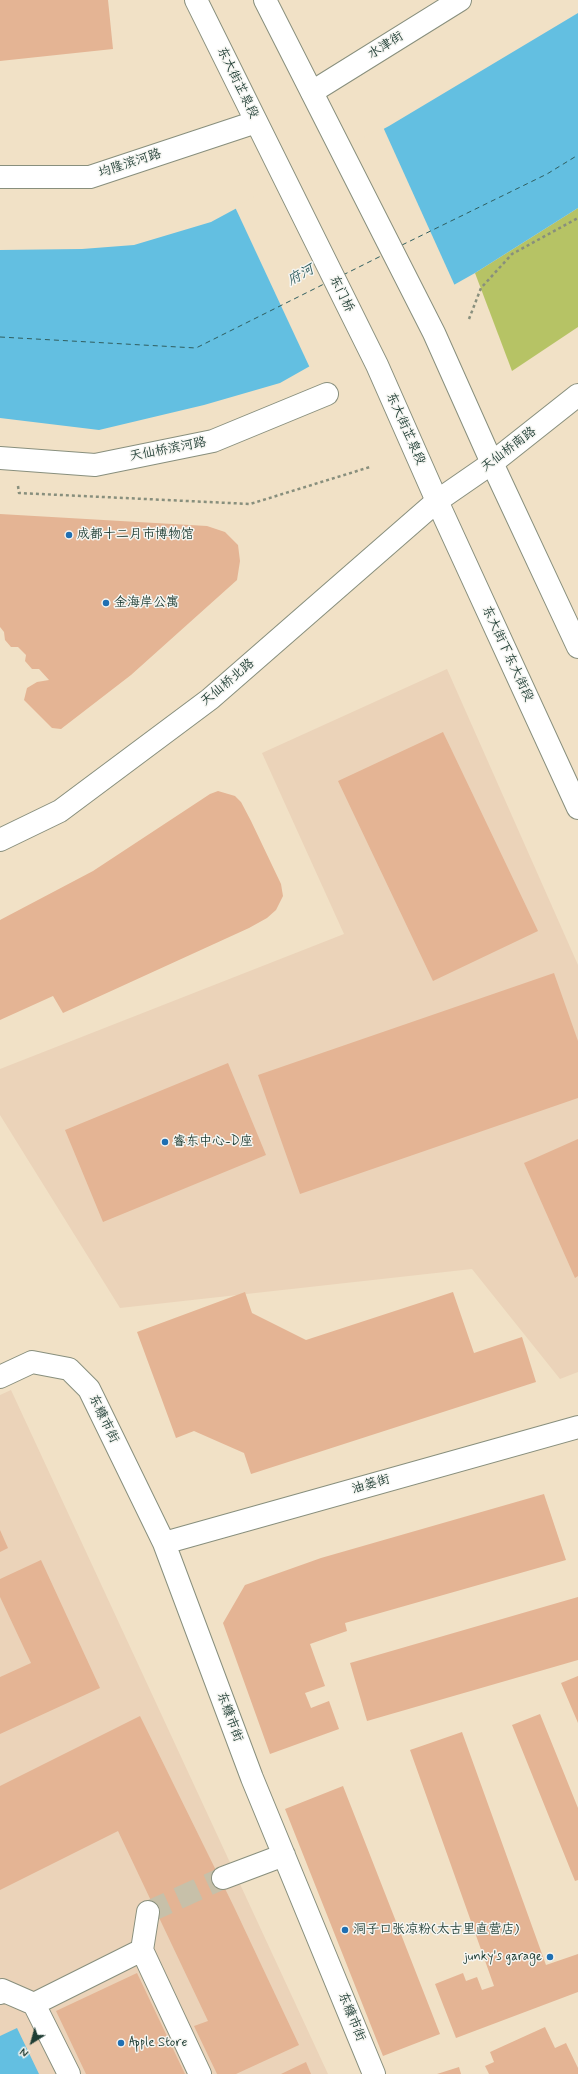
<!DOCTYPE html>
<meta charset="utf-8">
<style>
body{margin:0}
#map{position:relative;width:578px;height:2074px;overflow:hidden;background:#f1e1c6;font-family:Mynerve,sans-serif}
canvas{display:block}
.north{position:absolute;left:12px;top:2022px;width:40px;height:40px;-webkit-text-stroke:3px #f6f6f2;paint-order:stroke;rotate:217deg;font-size:11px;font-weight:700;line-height:16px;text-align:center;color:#1f3d34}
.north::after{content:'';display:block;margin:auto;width:14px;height:18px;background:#1f3d34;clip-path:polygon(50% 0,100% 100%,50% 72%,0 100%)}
</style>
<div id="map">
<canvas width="578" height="2074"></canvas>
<div class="north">N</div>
</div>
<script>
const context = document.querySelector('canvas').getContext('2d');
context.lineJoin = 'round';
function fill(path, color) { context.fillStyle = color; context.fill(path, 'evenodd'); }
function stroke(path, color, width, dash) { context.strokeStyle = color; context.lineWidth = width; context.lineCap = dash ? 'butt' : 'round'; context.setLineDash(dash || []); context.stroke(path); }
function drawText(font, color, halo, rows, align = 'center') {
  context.font = font + ' Mynerve,"LXGW WenKai TC",sans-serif'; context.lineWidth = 3; context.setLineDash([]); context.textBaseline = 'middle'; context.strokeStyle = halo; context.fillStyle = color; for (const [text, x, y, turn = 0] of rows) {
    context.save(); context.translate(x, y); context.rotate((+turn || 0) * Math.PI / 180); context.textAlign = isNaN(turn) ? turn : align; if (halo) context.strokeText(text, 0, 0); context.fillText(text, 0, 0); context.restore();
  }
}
fill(new Path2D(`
 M447,669L578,965V1372L560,1379L472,1269L120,1308L0,1115V1069L344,934L262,753Z
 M11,1390L328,2074H0V1395Z`), '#ebd3b9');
fill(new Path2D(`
 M578,208V327L512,371L475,273Z`), '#b6c365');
fill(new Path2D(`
 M578,13V208L475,273L280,383L204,405L99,430L0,418V250L82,249L134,245L211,222L389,126Z
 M17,2028L39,2074H0V2036Z`), '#63bfe1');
fill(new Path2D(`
 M383,127L455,286L310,368L235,207Z`), '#f1e1c6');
stroke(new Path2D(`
 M402,245L547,174L578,155
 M343,275L383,255
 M0,337L196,348L324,284`), '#305e5f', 1, [5, 4]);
fill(new Path2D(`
 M0,0H108L113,49L0,61Z
 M0,514L207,526L225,532L238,545L240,561L237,580L131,675L61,729L52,728L24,700L27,688L37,682L49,680L39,669H32L25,661L26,655L18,647H11L5,640L4,632L0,627Z
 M443,732L538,931L433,981L338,781Z
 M218,791L235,796L241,802L251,821L281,884L283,896L276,910L267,918L249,928L63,1013L53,996L0,1020V920L93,871L210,794Z
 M554,973L578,1041V1098L300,1194L258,1075Z
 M228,1063L266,1155L103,1222L65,1130Z
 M578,1139V1276L575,1278L524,1163Z
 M245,1292L252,1313L306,1340L453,1292L474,1353L522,1337L536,1382L251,1474L244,1453L194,1431L176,1438L137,1332Z
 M544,1494L566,1560L345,1623L347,1631L310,1644L325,1686L305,1693L311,1708L329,1701L339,1729L270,1754L223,1623L245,1585L321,1558Z
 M0,1530L8,1548L0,1552Z
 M41,1560L100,1688L0,1734V1677L31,1663L0,1597V1579Z
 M578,1597V1660L367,1721L350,1663Z
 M578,1676V1723L561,1683Z
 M540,1714L578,1808V1880L575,1881L512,1725Z
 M140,1716L234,1907L299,2045L236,2074H217L194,2026L208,2021L118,1831L0,1890V1786Z
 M462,1732L546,1965L578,1954V1992L456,2038L435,1984L463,1973L466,1981L477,1977L482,1990L494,1986L410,1750Z
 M343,1786L440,2034L383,2056L285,1809Z
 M137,1973L185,2074H86L56,2011Z
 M545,2027L555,2048L566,2043L578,2068V2074H489L485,2066L494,2062L490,2052Z
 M306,2062L311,2074H281Z
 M459,2067L461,2074H437Z`), '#e4b494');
stroke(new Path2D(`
 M148,1912L223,1878`), '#c7c0a9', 22, [22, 11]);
const street = new Path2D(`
 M312,92L460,0
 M0,177H90L256,122
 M0,458L95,465L213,441L327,394
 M0,1377L32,1362L69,1369L89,1389L164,1543L252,1778L374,2074
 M164,1543L578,1427
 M223,1878L284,1855
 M142,1950L148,1912
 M0,1993L2,1990L34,2004
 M69,2074L34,2004L142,1950L200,2074`);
const secondary = new Path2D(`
 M0,840L60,811L210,699L437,501L492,463L578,395`);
const primary = new Path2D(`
 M196,0L377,365L437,501L578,808
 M265,0L434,333L492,463L578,647`);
stroke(street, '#888f7d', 24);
stroke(secondary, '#888f7d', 24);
stroke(primary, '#888f7d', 24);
stroke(new Path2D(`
 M469,319L481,288L512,254L578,218
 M18,486L19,493L250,504L370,467`), '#888f7d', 2.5, [3, 3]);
stroke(street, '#fff', 22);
stroke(secondary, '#fff', 22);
stroke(primary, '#fff', 22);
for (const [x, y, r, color] of [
 [69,535,4,"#1f6fb2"],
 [106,603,4,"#1f6fb2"],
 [165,1142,4,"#1f6fb2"],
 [345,1930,4,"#1f6fb2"],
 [550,1957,4,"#1f6fb2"],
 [121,2043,4,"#1f6fb2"]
]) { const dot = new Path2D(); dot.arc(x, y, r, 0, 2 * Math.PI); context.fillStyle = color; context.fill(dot); stroke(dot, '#f6f6f2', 1.5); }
drawText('13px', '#1f3d34', '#f6f6f2', [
 ["水津街",386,46,-32],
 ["东大街芷泉段",237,83,64],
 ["均隆滨河路",130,164,-18],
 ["东门桥",341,294,64],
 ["东大街芷泉段",405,429,66],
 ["天仙桥滨河路",168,450,-11],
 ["天仙桥南路",509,450,-37],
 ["东大街下东大街段",507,654,65],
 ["天仙桥北路",228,683,-40],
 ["东糠市街",103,1419,64],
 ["油篓街",371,1485,-16],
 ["东糠市街",229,1717,70],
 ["东糠市街",351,2017,68]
]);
drawText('13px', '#1f3d34', '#f6f6f2', [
 ["成都十二月市博物馆",77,535],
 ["金海岸公寓",114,603],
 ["睿东中心-D座",173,1142],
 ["洞子口张凉粉(太古里直营店)",353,1930],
 ["junky's garage",542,1957,"right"],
 ["Apple Store",129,2043]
], 'left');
drawText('italic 14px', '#305e5f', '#f6f6f2', [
 ["府河",301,276,-29]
]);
</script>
